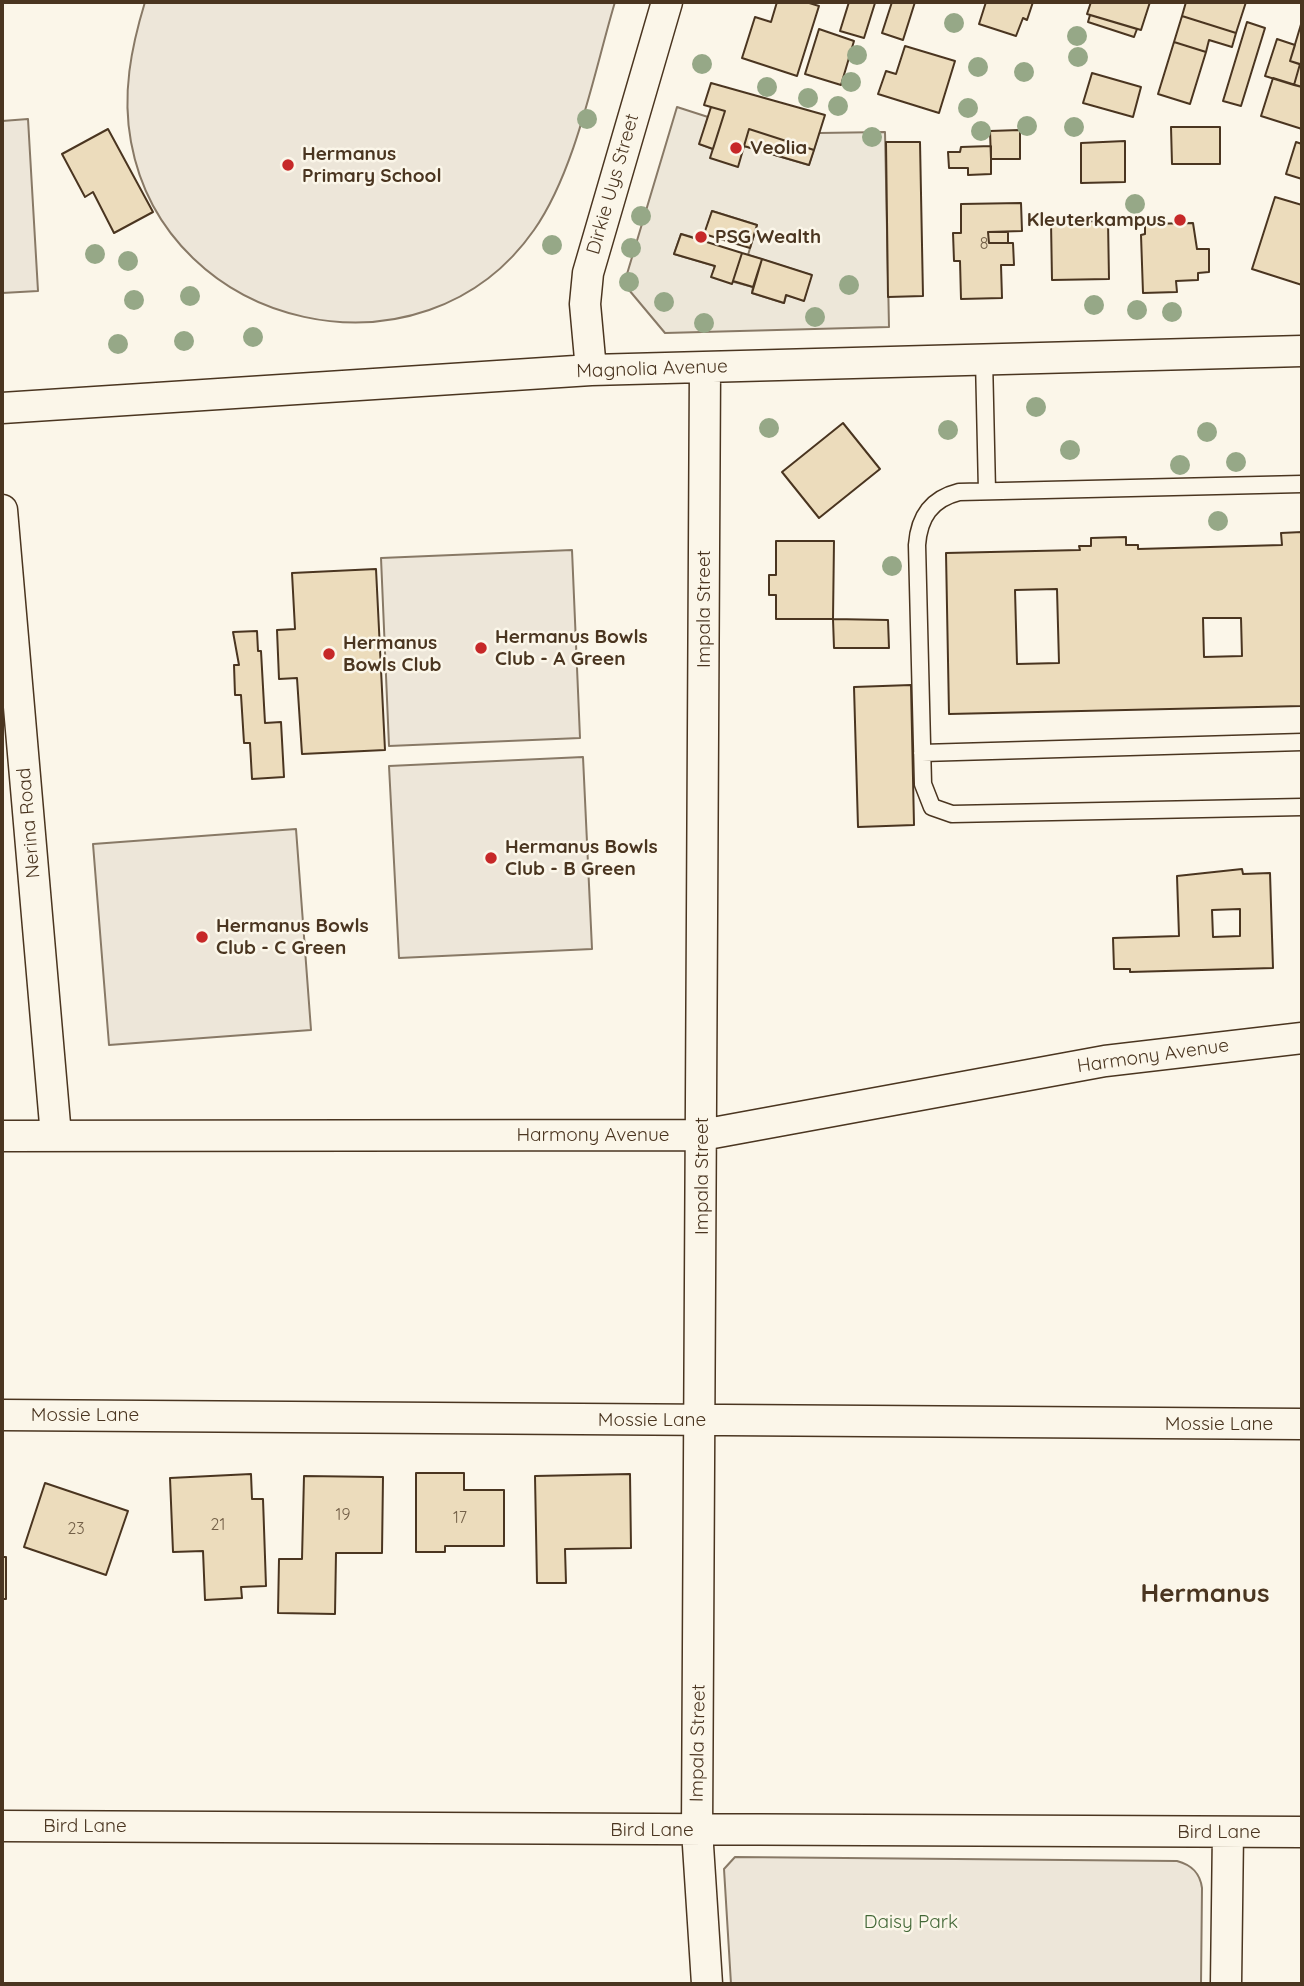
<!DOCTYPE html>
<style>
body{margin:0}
#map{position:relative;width:1304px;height:1986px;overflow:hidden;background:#fbf6e9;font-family:Quicksand,sans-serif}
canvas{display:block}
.frame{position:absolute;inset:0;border:4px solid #4a3520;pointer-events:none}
</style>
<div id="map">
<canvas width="1304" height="1986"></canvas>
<div class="frame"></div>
</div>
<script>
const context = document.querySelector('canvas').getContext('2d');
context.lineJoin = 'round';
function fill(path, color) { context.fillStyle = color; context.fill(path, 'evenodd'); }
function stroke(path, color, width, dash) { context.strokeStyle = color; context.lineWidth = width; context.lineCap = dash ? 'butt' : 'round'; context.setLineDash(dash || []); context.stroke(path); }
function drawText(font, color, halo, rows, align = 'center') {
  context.font = font + ' Quicksand,sans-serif'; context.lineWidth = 5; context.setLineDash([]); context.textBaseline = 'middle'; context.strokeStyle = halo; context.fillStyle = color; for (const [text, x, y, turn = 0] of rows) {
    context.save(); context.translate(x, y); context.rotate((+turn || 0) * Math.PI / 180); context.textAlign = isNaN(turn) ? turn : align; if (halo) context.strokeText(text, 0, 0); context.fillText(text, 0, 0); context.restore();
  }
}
const green = new Path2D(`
 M145,2H615C594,72 576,170 534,230C423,389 166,332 131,142C122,94 131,48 145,2Z
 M28,119L38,291L2,293V121Z
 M572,550L580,738L389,746L381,558Z
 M583,757L592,949L399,958L389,766Z
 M296,829L311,1030L109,1045L93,844Z
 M735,1857L1177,1861C1192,1865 1200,1873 1202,1888L1201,1984H731L724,1869Z`);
fill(green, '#ede6d9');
stroke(green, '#887966', 2);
const parking = new Path2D(`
 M677,107L708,117L700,144L713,149L744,146L809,165L819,133L885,132L889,327L665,333L624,284ZM712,211L757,225L748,255L811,275L804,300L786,295L784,303L752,293L753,287L712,276L715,266L674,254L681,234L703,240Z`);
fill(parking, '#ede7d9');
stroke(parking, '#887966', 2);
const building = new Path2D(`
 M777,2H806L819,6L797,76L742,58L755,17L771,22Z
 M849,2L875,3L864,38L840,31Z
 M892,2H915L903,40L882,33Z
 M986,2H1033L1027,20L1023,18L1016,36L979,24Z
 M1091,2H1150L1141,30L1087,14Z
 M1186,2H1246L1236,33L1182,16Z
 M1090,15L1137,29L1134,37L1088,22Z
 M1182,16L1236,33L1232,47L1209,40L1206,52L1174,42Z
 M1302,21V65L1290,61Z
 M1247,22L1265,28L1241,106L1223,101Z
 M819,29L854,41L841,85L805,74Z
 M1277,39L1295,45L1290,61L1300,64L1294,85L1265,76Z
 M1174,42L1206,52L1190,104L1158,94Z
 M905,46L955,61L939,113L878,94L886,71L896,74Z
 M1300,64L1302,65V87L1294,85Z
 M1092,73L1141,87L1133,117L1083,103Z
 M1273,78L1302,87V129L1261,116Z
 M711,83L825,115L814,150L749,129L738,167L710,158L725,111L704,105Z
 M711,107L725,111L713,149L699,144Z
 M1171,127H1220V164H1172Z
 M108,129L153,212L114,233L93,192L85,197L62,154Z
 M749,129L814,150L809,165L744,146Z
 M1020,130V159H991L990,131Z
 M1125,141V182L1081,183V143Z
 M886,142H920L923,296L888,297Z
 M1296,142L1302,144V179L1286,174Z
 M991,146V174L968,175V168H949L948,152H960L961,147Z
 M1275,197L1302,205V285L1252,269Z
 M1021,203L1022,231L988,232L989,243H1013L1014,265H1001L1002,298L961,299L960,261H954L953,233H961V204Z
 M712,211L757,225L750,248L704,234Z
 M1108,221L1109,279L1052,280L1051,222Z
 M1193,223L1197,249H1209V272L1198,273V280L1176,281L1177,292L1143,293L1141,235L1145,234V224Z
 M988,232H1008V243H989Z
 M681,234L742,253L732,284L711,277L715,266L674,254Z
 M742,253L762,259L753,287L733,281Z
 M762,259L812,275L804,301L786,295L784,303L752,293Z
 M843,423L880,469L819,518L782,472Z
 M1302,532V706L949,714L946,553L1080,550L1079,546H1091V538L1126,537V545H1138V549L1282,545L1281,533ZM1057,589L1059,663L1017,664L1015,590ZM1203,618H1241L1242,656L1204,657Z
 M776,541H834L833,619H776V595H769V575H776Z
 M376,569L385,750L302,754L297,678L279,679L277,630L295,629L292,573Z
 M833,619L888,620L889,648H834Z
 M257,631L258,651H261L265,723L281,722L284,777L252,779L250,743H244L241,695H235L234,665H239L233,632Z
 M911,685L914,825L858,827L854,687Z
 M1242,869L1243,874L1270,873L1273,968L1130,972V969H1114L1113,938L1179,936L1177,876ZM1240,909V936L1213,937L1212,910Z
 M416,1473H464V1490H504V1546H445V1552H416Z
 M251,1474L252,1499H263L266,1586L241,1587L242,1598L205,1600L203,1551L173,1552L170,1478Z
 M630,1474L631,1548L565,1549L566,1583H537L535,1476Z
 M304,1476L383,1477L382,1553H336L335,1614L278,1613L279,1559H302Z
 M45,1483L128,1511L106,1575L24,1547Z
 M2,1557H6V1599H2Z`);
fill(building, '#ecdcbc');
stroke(building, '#4a3520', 2);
const lane = new Path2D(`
 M984,359L987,491
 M1302,484L959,492C931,499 919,517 917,545L923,784L932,807L952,814L1302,807
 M922,753L1302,742`);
const street = new Path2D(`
 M705,367L697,1830L707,1984
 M591,370L585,304L588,273L667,2
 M2,408L591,370L1302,351
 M2,510L56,1136
 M2,1136L702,1135L1105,1061L1302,1038
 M2,1415L1302,1424
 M2,1826L1302,1832
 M1226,1984L1228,1832`);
stroke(lane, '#4a3520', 19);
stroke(street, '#4a3520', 33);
stroke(lane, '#fbf6e9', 16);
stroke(street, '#fbf6e9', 30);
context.fillStyle = '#96a887';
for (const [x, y] of [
 [954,23],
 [1077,36],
 [857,55],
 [1078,57],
 [702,64],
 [978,67],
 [1024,72],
 [851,82],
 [767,87],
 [808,98],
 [838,106],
 [968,108],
 [587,119],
 [1027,126],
 [1074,127],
 [981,131],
 [872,137],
 [1135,204],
 [641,216],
 [552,245],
 [631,248],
 [95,254],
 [128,261],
 [629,282],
 [849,285],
 [190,296],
 [134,300],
 [664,302],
 [1094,305],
 [1137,310],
 [1172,312],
 [815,317],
 [704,323],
 [253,337],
 [184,341],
 [118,344],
 [1036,407],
 [769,428],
 [948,430],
 [1207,432],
 [1070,450],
 [1236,462],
 [1180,465],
 [1218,521],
 [892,566]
]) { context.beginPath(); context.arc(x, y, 10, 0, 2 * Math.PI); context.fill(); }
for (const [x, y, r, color] of [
 [736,148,7,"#c62828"],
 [288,165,7,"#c62828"],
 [1180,220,7,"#c62828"],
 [701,237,7,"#c62828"],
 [481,648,7,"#c62828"],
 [329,654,7,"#c62828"],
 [491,858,7,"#c62828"],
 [202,937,7,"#c62828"]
]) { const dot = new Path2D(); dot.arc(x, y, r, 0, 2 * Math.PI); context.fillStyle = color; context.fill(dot); stroke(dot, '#fbf6e9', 2.5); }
drawText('16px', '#725f47', null, [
 ["8",984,244],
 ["19",343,1515],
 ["17",460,1518],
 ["21",218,1525],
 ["23",76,1529]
]);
drawText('bold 19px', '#4a3520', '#fbf6e9', [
 ["Veolia",750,148],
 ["Hermanus",302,154],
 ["Primary School",302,176],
 ["Kleuterkampus",1166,220,"right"],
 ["PSG Wealth",715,237],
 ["Hermanus Bowls",495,637],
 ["Club - A Green",495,659],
 ["Hermanus",343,643],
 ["Bowls Club",343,665],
 ["Hermanus Bowls",505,847],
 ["Club - B Green",505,869],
 ["Hermanus Bowls",216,926],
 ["Club - C Green",216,948]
], 'left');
drawText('19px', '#4a3520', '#fbf6e9', [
 ["Dirkie Uys Street",613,184,-74],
 ["Magnolia Avenue",652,369,-2],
 ["Impala Street",704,609,-90],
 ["Nerina Road",29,823,-95],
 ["Harmony Avenue",1153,1056,-8],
 ["Harmony Avenue",593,1135],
 ["Impala Street",702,1176,-90],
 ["Mossie Lane",85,1415],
 ["Mossie Lane",652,1420],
 ["Mossie Lane",1219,1424],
 ["Impala Street",698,1743,-89],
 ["Bird Lane",85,1826],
 ["Bird Lane",652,1830],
 ["Bird Lane",1219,1832]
]);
drawText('19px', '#436837', '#fbf6e9', [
 ["Daisy Park",911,1922]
]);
drawText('bold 26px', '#4a3520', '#fbf6e9', [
 ["Hermanus",1205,1594]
]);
</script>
